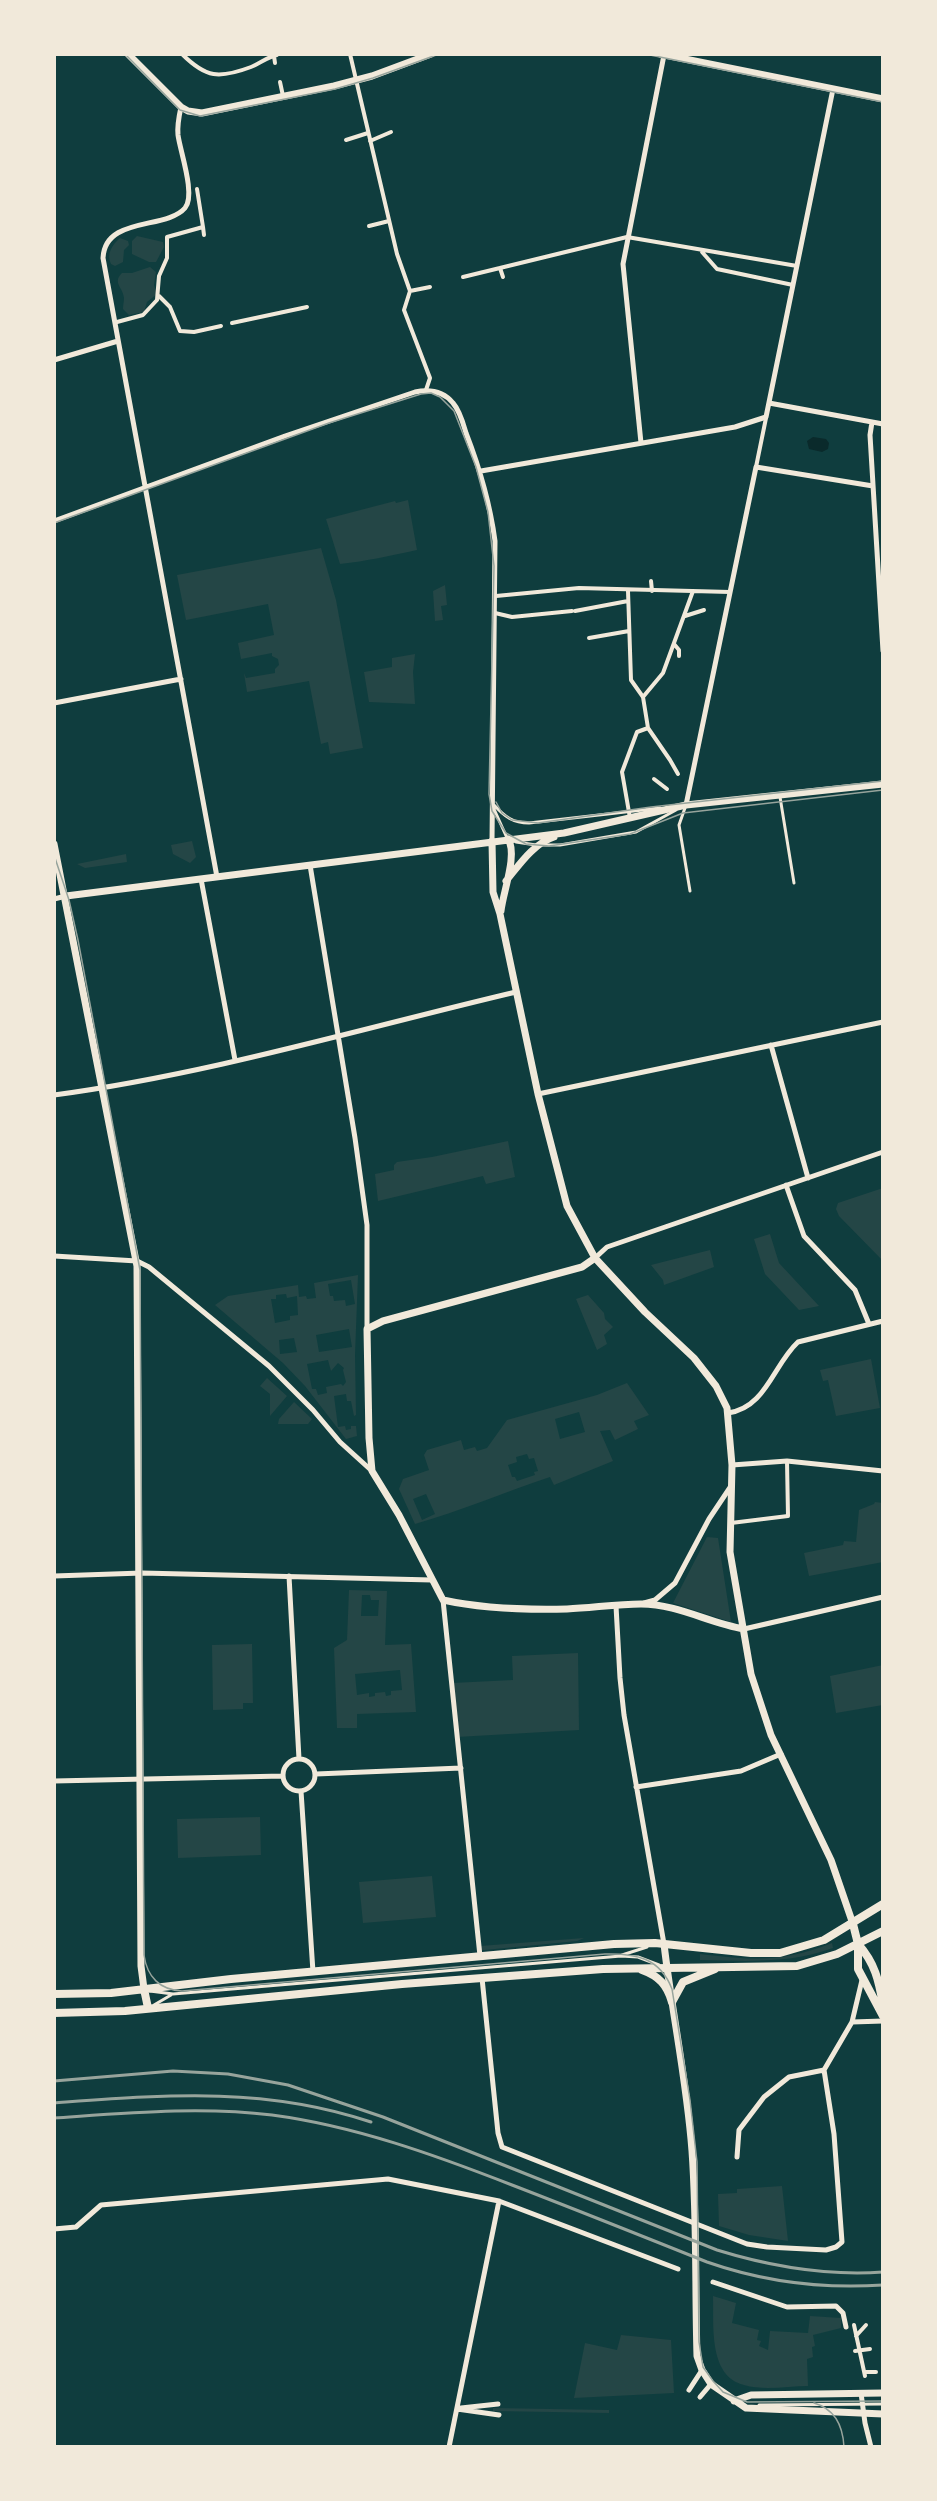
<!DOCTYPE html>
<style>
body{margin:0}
#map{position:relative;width:937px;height:2501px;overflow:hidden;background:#0f3d3e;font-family:Cabin,sans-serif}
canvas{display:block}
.frame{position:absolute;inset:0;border:56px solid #f1e9da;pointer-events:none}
</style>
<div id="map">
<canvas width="937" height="2501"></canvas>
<div class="frame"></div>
</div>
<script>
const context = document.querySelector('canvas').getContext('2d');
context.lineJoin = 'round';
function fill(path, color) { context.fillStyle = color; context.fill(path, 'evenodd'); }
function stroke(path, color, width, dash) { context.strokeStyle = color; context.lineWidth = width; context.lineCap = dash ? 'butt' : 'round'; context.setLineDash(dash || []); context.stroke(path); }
fill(new Path2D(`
 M137,236L163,242L164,247L156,262H149L132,254V241Z
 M120,238L128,241L129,245L124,250L123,262L115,266L111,264C106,254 112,245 120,238Z
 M150,267L156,272L154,285L157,294L147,302L144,312L129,315L123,309C123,305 124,301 124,298C123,287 112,283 122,273H132Z
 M408,500L417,550C389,556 367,561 340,564L326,519L395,501L396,503Z
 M321,548L336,600L363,748L330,754L328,742L321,744L309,681L247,692L244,673L246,678L275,673V669L279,665L278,659L272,656V653L241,659L238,643L274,635L268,604L186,620L177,575Z
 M445,585L447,605L441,606L443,620L435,621L433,591Z
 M415,654L413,672L415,704L369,702L364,672L392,667V658Z
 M192,841L196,857L190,863L173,854L171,845Z
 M126,854L127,862L85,868L77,864Z
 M508,1141L515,1177L486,1184L483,1176L378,1201L375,1174L394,1170V1165L397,1162L432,1157Z
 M883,1188V1261L839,1216L836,1209L838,1203Z
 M770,1234L779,1263L819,1306L799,1310L765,1274L754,1239Z
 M710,1250L714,1267L664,1285L663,1280L651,1265Z
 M358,1275L355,1355L356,1415L354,1416L351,1401H347L346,1394L334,1396L338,1427L345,1426L346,1430L351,1429V1426H356L357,1436L346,1439L305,1386L283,1363L215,1305L228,1296L298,1285L299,1297L306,1296L307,1299L316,1298L314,1283ZM351,1280L355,1304L346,1306L345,1300L334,1301L333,1296H330L328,1284ZM286,1294L287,1298L297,1296L298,1315L290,1316V1320L275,1323L271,1299H276V1295ZM349,1329L352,1347L319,1352L316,1335ZM294,1338L297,1352L280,1354L279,1340ZM328,1360L331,1371L338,1363L344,1368L343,1370L346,1382L343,1386L341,1384L326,1387L327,1393L318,1395L316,1389H312L307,1364Z
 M588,1295L604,1313L605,1319L613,1327L604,1335L607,1344L597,1350L576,1299Z
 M871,1359L880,1408L836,1416L828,1380L823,1381L820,1370Z
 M267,1378L287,1396L270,1416V1394L260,1386Z
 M627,1383L649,1415L634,1421L638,1429L615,1440L610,1430L600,1431L613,1461L554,1485L550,1477C505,1492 461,1511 415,1524L399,1489L403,1479L429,1470L424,1455L427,1450L461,1440L464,1450L475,1447L477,1451L487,1448L507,1420L597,1395ZM579,1412L585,1432L560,1439L555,1419ZM527,1454L529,1459L534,1458L538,1471L534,1472L535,1475L517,1481L515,1477H512L508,1465L517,1462L516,1457ZM426,1494L435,1514L422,1520L413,1499Z
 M294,1402L312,1419L308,1424H278L279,1419Z
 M875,1502L883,1503V1562L809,1576L804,1553L843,1545L844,1541L856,1542L859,1510L874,1504Z
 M707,1537L718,1538L731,1622L673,1603Z
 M349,1590L387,1591L385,1645L411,1644L416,1712L357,1714V1728H337L334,1648L347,1640ZM362,1595H370L371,1600H379L378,1616H361ZM400,1670L402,1690L391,1691V1695L386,1696L385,1692L375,1693V1696L369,1697V1693L357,1695L355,1674Z
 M252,1644L253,1703H243V1709L213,1710L212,1645Z
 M578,1653L579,1730L457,1737L452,1683L513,1680L512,1656Z
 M883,1665V1705L836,1713L830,1676Z
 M260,1817L261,1855L178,1858L177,1819Z
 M432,1876L436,1917L363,1923L359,1882Z
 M584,1938L577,1941L485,1950H482L480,1946Z
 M832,1943L833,1948C790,1964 746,1961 700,1960V1954C752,1960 782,1963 832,1943Z
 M782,2186L788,2241L749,2235L719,2226L718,2194L737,2193V2189Z
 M713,2296L736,2303L732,2323L759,2330L757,2340L761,2341L759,2346L768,2350L770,2331L808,2333L810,2316L841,2318V2328L813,2335L815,2346L812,2347L813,2357L807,2359L808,2386C788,2386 764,2391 744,2385C708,2376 714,2325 713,2296Z
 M621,2335L671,2340L674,2393L574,2398L585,2343L617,2350Z
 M493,2408L609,2410V2413L493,2411Z`), '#244646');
fill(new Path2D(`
 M813,437L826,439L829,443L828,449L822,452L809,449L807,441Z`), '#0a2a2b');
stroke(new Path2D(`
 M780,797L794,883
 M494,805C505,817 513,823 529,823L660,808
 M686,805L679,825L690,891
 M494,809L507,838
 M516,842L536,845
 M543,845H560L636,832L676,810
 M622,1955L647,1947
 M150,1991L173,1994L621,1956L638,1957L659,1965
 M154,2005L171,1995
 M759,2405L883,2404`), '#f1e9da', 3);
stroke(new Path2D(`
 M182,54C206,78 219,79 251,67C261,63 267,57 277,55
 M350,54L397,254L410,291L404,310L430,378L426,390
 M274,56L275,63
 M280,82L283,96
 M346,140L368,133
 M370,141L391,132
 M369,226L389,221
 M203,227L204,235
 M702,252L717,269L793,285
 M500,268L503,277
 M463,277L627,237L797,266
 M410,291L430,287
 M159,296L170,307L180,331L194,332L221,326
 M117,322L143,315L157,300L159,276L167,258V237L203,227L197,189
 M232,323L307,307
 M756,467L766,418
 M651,581L652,591
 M628,591L631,680L643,697L648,728L670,760L678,774
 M496,596L579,588L730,592
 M575,611L628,601
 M495,613L512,617L572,611
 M685,616L704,610
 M589,638L629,631
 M674,644L679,650V656
 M643,697L663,673L693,591
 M654,779L667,789
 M630,818L622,772L637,732L648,728
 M731,1523L788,1516L787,1461
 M854,2325L865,2376
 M856,2336L866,2325
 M855,2351L870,2349
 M865,2372H876`), '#f1e9da', 4);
stroke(new Path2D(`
 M181,107C179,116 177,125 178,135C180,151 196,195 185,208C166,230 105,216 103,258L217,877
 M54,360L118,341
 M769,403L883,424
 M872,422L870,435L883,651
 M641,443L623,264L664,55
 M481,471L735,427L766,417L833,89
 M54,521L285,436L415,392C430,389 443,391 453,403C460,411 463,423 466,433C480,469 490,504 495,541L492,841
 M54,703L181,679
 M686,805L756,467L873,486
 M310,865L355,1138L367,1225V1329
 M201,879L235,1060
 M54,899L66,896
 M771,1045L808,1178
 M538,1094L883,1022
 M54,1095C210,1074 363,1028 516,992
 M786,1185L804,1236L855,1290L869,1324
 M54,1256L137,1261L149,1267L269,1366L313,1410L340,1442L372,1471
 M595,1258L607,1247L883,1152
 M728,1413C766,1408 773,1365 798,1342L883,1321
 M732,1465L787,1461L883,1471
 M54,1576L142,1573L432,1580
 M289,1576L299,1759
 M443,1600L480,1956
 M644,1603L655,1600L675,1583L709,1519L731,1486
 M616,1606L620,1678L624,1715L664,1944
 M744,1629L883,1597
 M283 1775a16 16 0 1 1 32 0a16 16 0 1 1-32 0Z
 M316,1774L461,1768
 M54,1781L283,1776
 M636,1787L741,1771L781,1754
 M301,1791L313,1972
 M482,1978L498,2133L502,2147L747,2244L767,2247L826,2250L836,2247L842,2242L834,2134L824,2070L852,2022L862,1980
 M852,2022L883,2021
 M737,2157L739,2130L764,2097L789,2077L824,2070
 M54,2229L76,2227L101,2205L388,2179L499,2201L678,2269
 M713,2282L787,2307L836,2306L843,2313L846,2327
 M689,2390L702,2370
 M861,2393L865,2423L871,2447
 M700,2397L711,2384
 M461,2408L498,2404
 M457,2409L499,2415
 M449,2447L499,2201`), '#f1e9da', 5);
stroke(new Path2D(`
 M128,54L181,107L188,111L202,113L334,86L372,76L431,54
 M660,54L883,99
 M492,841L493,892L500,914L538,1094L567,1206L595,1258L645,1312L694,1358L716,1386L727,1408L732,1465L730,1552L751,1674L771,1735L831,1860L853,1924
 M54,844L137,1266L141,1966L144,1989
 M506,881C520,864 533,844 554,837
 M66,896L564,833L686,805L883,784
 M501,911C503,892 518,854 508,839
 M595,1258L582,1267L383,1321L367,1329L369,1438L372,1471L399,1515L443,1600C484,1609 525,1610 567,1609C592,1608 616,1604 641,1604C677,1604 709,1623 744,1629
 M664,1944C672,2013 687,2082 692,2151C697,2220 695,2288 697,2356L702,2370L711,2384L746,2408L883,2414
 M734,2401L751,2395L883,2393`), '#f1e9da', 7);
stroke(new Path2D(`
 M853,1924L858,1944V1969L883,2016
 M858,1944C875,1963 879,1981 883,2005
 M642,1970C659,1976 667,1985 672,2002
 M144,1989L148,2008
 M54,1994L111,1993L231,1979L614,1944L655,1943L751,1953H780L824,1940L883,1904
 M672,2002L683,1982L715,1969
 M54,2013L125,2011L402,1984L603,1969L797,1966L837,1954L883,1931`), '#f1e9da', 8);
stroke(new Path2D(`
 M125,54L180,110L200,116L335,89L373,78L439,54
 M645,54L883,102
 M54,523L329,423L421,394L431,393L440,397L454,411L476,467L488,512L494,566L489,794L492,811L506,833L526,844L549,846L630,834L683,813L883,790
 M496,802L502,813L512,820L538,823L651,807L883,781
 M54,855L69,900L78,940L140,1270L144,1955C147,1977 160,1990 182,1991L605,1954C636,1953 660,1958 672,1989L690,2100L697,2162L699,2342L703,2367L713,2381L723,2392L747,2402L883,2401
 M814,2403C835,2409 843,2427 844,2447`), '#97a49c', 1.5);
stroke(new Path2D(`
 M54,2081L173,2071L228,2074L288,2085L383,2117L717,2250C772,2267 826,2276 883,2272
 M54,2103C164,2095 264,2086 371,2122
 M54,2118C126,2113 200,2106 272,2115C355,2126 435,2155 512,2185C577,2210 642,2236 707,2262C764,2282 823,2289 883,2285`), '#97a49c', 3);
</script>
